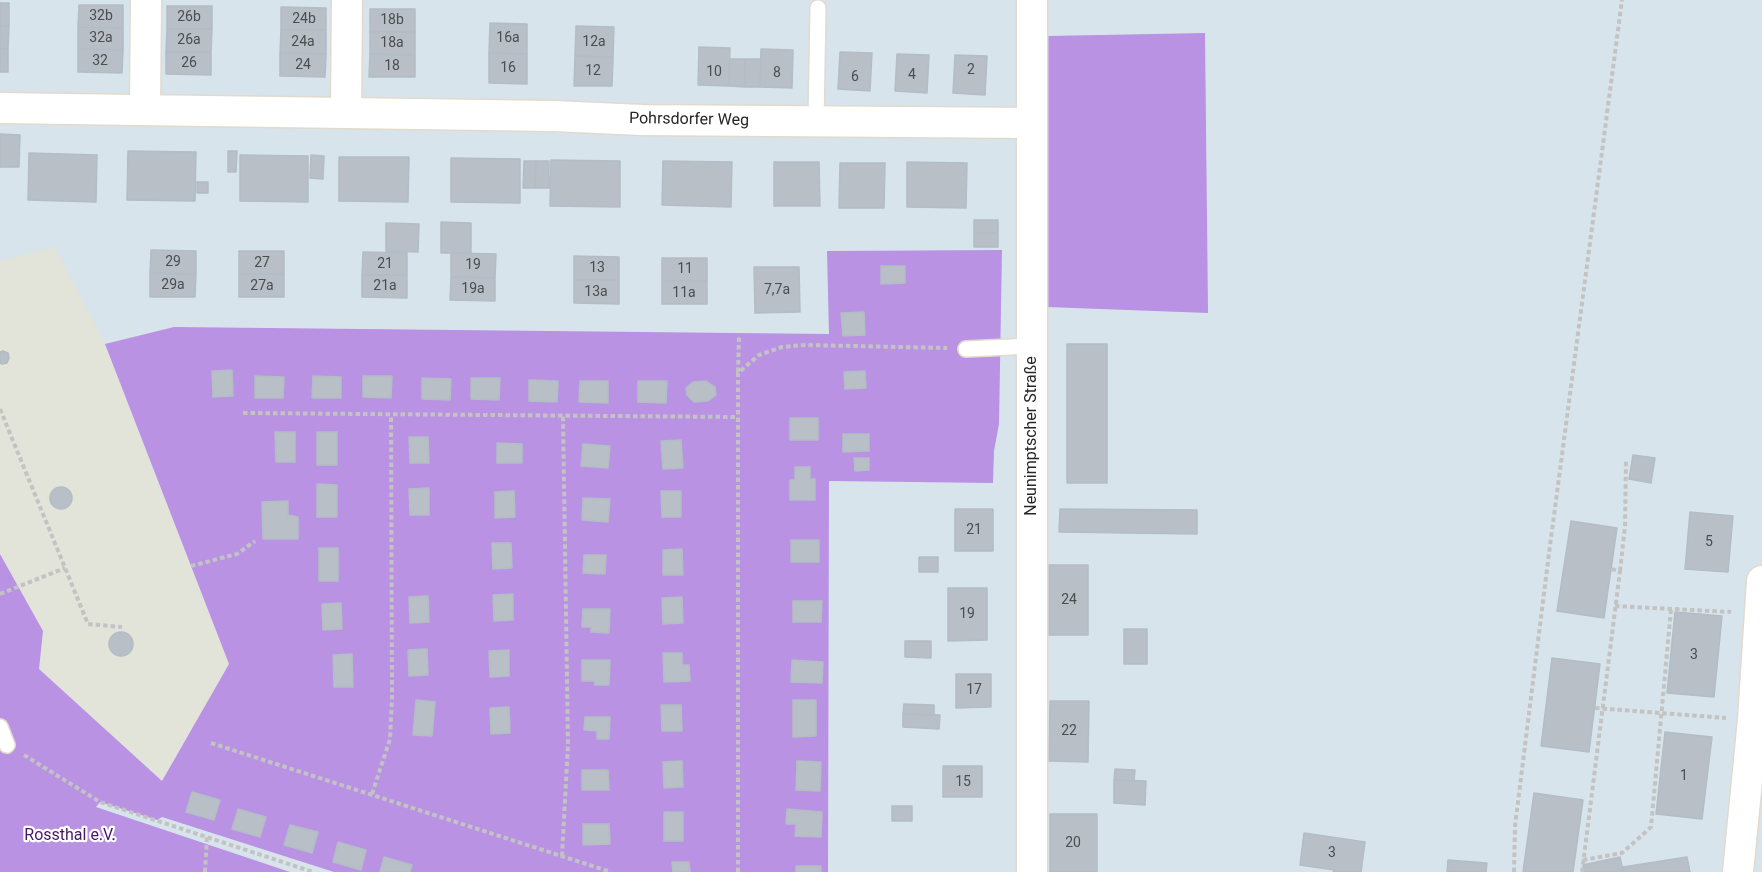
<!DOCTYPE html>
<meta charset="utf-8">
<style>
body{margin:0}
canvas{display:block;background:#d8e4eb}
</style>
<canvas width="1762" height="872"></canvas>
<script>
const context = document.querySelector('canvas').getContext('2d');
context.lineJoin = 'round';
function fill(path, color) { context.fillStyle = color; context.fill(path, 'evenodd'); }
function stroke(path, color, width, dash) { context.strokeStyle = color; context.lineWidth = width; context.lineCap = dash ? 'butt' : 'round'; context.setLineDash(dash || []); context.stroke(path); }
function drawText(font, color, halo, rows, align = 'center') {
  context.font = font + ' Roboto,sans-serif'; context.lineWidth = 4.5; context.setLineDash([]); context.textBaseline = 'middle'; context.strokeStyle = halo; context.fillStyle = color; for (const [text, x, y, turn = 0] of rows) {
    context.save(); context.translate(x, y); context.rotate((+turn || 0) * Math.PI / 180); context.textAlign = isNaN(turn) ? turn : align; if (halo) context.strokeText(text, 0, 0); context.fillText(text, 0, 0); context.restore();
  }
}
fill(new Path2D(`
 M55,247L105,344L229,664L162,782L0,723V261Z`), '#e2e3d9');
fill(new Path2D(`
 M1205,33L1208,313L1047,307L1048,36Z
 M1002,250L999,424L994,451L993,483L829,481L828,872H334L162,817L157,820L100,802L96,807L290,872H0V554L43,631L39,669L162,781L229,664L105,344L174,327L829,334L827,251Z`), '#b992e4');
const building = new Path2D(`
 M0,3H9V26H0Z
 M79,5H123V28L78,27Z
 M167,6H212V29H167Z
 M281,7L326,8V30H281Z
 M370,9H415V32H370Z
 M490,23L527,24V54L489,53Z
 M0,26H9L8,49H0Z
 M576,26L614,27L613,57L575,56Z
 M78,27L123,28V50L78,49Z
 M167,29H212L211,52H166Z
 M281,30H326V54L280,53Z
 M370,32H415V55L370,54Z
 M699,47L730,48L729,86L698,85Z
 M0,49H8V72H0Z
 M78,49L123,50L122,73L78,72Z
 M761,49L793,50L792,88L760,87Z
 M166,52H211V75L166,74Z
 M840,52L872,53L870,91L838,89Z
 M280,53L326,54L325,77L280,76Z
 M489,53L527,54V84L489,83Z
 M370,54L415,55V77H369Z
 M897,54L929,55L927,93L895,91Z
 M955,55L987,56L985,95L953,93Z
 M575,56L613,57L612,86H574Z
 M730,59H745V87L729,86Z
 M745,59H761L760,87H745Z
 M0,134L20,135L19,167H0Z
 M128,151L196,152L195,201L127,200Z
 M228,151H237L236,172H228Z
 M29,153L97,155L96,202L28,200Z
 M240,155L308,156V202L240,201Z
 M311,155L324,156L323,179L310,178Z
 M339,157H409L408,202L339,201Z
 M451,158L520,159V203L451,202Z
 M551,160L620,161V207L550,206Z
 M524,161H536L535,188H523Z
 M536,161H549V188H535Z
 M663,161L732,162L731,207L662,205Z
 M774,162H819L820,206H774Z
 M907,162L967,163L966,208L907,207Z
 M840,163H885L884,208H839Z
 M197,182H208V193H197Z
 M974,220H998V233H974Z
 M441,222L471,223V253H441Z
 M386,223L419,224L418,252L386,251Z
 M974,233H998V247H974Z
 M151,250L196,251V274L150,273Z
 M239,251H284V274H239Z
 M363,252L407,253V275H362Z
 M451,253L496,254L495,278L451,277Z
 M574,256L619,257V280H574Z
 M662,258H707V281H662Z
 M881,266H905V283L881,284Z
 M754,267H799L800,312L755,313Z
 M150,273L196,274L195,297H150Z
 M239,274H284V297H239Z
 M362,275H407V298L362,297Z
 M451,277L495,278V301L450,300Z
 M574,280H619V304L574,303Z
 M662,281H707V304H662Z
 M864,312L865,335L843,336L841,313Z
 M1067,344H1107V483H1067Z
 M3,351L8,353L9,358L7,363L2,364L0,363V352Z
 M232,370L233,396L213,397L212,371Z
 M865,371L866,388L845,389L844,372Z
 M255,376L284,377L283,398H255Z
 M313,376L341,377V398H312Z
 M363,376H392L391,398L363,397Z
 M422,378L451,379L450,400L422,399Z
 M471,378H500L499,400L471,399Z
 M529,380L558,381L557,402L529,401Z
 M580,381H608V403L579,402Z
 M638,381H667L666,403L638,402Z
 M706,381L715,387L716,395L708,401L694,402L687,395L686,388L693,382Z
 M790,418H818V440H790Z
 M275,432H295V462H276Z
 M317,432H337V465H317Z
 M843,434H869V451L843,452Z
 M409,437H428L429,463H410Z
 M681,440L683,468L663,469L661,441Z
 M497,443L522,444V463H497Z
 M583,444L610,446L608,468L581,466Z
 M1633,455L1655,458L1651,483L1629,479Z
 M854,458H869V470L855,471Z
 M795,467H810V479H815V500H790V480H795Z
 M317,484L337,485V517H317Z
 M50 498a11 11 0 1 1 22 0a11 11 0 1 1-22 0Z
 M429,488V515H410L409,489Z
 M514,491L515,517L495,518V492Z
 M661,491H681V517H662Z
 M583,498L610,499L608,522L582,520Z
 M288,501V515L298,517V539H263L262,502Z
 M955,509H993V551H955Z
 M1060,509L1197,510V534L1059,532Z
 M1690,512L1733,516L1728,572L1685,569Z
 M1571,521L1617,528L1604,618L1557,611Z
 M791,540H819V562H791Z
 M492,543H511L512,568L493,569Z
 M319,548H338V581H319Z
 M682,549L683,575H663V550Z
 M584,555H606L605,574L583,573Z
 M919,557H938V572H919Z
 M1049,565H1088V635H1049Z
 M948,588H987V640L948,641Z
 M513,594V620L494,621L493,595Z
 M428,596L429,622L410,623L409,597Z
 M682,597L683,623L663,624L662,598Z
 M793,601H822L821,622H793Z
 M341,603L342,629L323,630L322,604Z
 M583,609H610L609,633L591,632V627H582Z
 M1675,612L1722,616L1714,697L1667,693Z
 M1124,629H1147V664H1124Z
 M109 644a12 12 0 1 1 24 0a12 12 0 1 1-24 0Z
 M905,641H931V658L905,657Z
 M427,649L428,675L409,676L408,650Z
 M509,650V676L490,677L489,651Z
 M663,653H682V665H689L690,681L664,682Z
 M352,654L353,687H334L333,655Z
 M1552,658L1600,664L1589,752L1541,746Z
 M582,660H610L609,685H595V681H582Z
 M792,660L823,662L822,683L791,682Z
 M956,674H991V707L956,708Z
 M416,700L435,702L432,736L413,735Z
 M793,700H816V736L793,737Z
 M1050,701H1089L1088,762L1049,761Z
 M904,704L934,705V715L903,714Z
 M661,705H681L682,731H662Z
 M509,707L510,733L491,734L490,708Z
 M903,714L940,715L939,729L903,727Z
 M585,717H610L609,739H597V731L584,730Z
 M1665,732L1712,737L1702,819L1656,814Z
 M682,761L683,787L664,788L663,762Z
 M797,761L821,762L820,791L796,790Z
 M943,766H982V797H943Z
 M1115,769L1135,770L1134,781L1114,780Z
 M582,770H608L609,790H582Z
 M1114,780L1146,781L1145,805L1114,803Z
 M192,792L220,800L214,820L186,812Z
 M1534,793L1583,800L1573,872H1523Z
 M892,806H912V821H892Z
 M238,809L266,817L260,837L232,829Z
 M787,809L822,812L821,837L795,836L796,824H786Z
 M664,812H683V841H664Z
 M1050,814H1097V872H1050Z
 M583,824H609L610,844L583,845Z
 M290,825L318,832L312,853L284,845Z
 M1304,833L1365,842L1361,872H1333L1334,870L1300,865Z
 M338,842L366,850L361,870L333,862Z
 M384,857L412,865L410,872H380Z
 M1620,857L1623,872H1584L1583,865Z
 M1687,857L1690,872H1624L1623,867Z
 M1448,860L1487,863L1486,872H1447Z
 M672,862H689L690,872H673Z
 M796,866H821V872H796Z`);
fill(building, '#b8bfc6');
stroke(building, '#b2bdc6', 1.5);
const lane = new Path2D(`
 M816,122L818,8
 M966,349L1032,346
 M0,727L7,745`);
const street = new Path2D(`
 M0,108L553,116L642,120L1032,123
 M145,109L146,0
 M346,113L347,0
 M1032,872V0
 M1738,872L1753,720L1762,581`);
stroke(lane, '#e1dacd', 18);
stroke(street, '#e1dacd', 33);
stroke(new Path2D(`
 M738,372L739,336
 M0,409L88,624L122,627
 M243,413L737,417
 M191,566L237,554L255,541
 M1620,571L1625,526L1626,460
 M0,594L65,568
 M1615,606L1731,612
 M1595,708L1726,718
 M211,743L611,872
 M24,755L100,802L313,872
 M372,794L390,739L392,697L391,415
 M562,856L568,745L563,416
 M1583,860L1622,853L1651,827L1671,609
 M205,872L207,837
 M738,872V373L759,355L782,347L805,345L947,348
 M1514,872L1515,826L1548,561L1622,0
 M1582,872L1620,571L1611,569`), '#c3c3c3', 4, [4.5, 3]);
stroke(lane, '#fff', 15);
stroke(street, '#fff', 30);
drawText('14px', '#4b4d4f', null, [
 ["32b",101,16],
 ["26b",189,17],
 ["24b",304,19],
 ["18b",392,20],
 ["32a",101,38],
 ["16a",508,38],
 ["26a",189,40],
 ["24a",303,42],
 ["12a",594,42],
 ["18a",392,43],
 ["32",100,61],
 ["26",189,63],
 ["24",303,65],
 ["18",392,66],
 ["16",508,68],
 ["2",971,70],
 ["12",593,71],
 ["10",714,72],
 ["8",777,73],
 ["4",912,75],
 ["6",855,77],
 ["29",173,262],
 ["27",262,263],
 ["21",385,264],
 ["19",473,265],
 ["13",597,268],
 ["11",685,269],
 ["29a",173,285],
 ["27a",262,286],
 ["21a",385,286],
 ["19a",473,289],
 ["7,7a",777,290],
 ["13a",596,292],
 ["11a",684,293],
 ["21",974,530],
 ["5",1709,542],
 ["24",1069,600],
 ["19",967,614],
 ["3",1694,655],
 ["17",974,690],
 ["22",1069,731],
 ["1",1684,776],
 ["15",963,782],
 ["20",1073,843],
 ["3",1332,853]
]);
drawText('16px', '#272727', '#fff', [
 ["Pohrsdorfer Weg",689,120,1],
 ["Neunimptscher Straße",1032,436,-90]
]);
drawText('16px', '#471765', '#fff', [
 ["Rossthal e.V.",70,836]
]);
</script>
